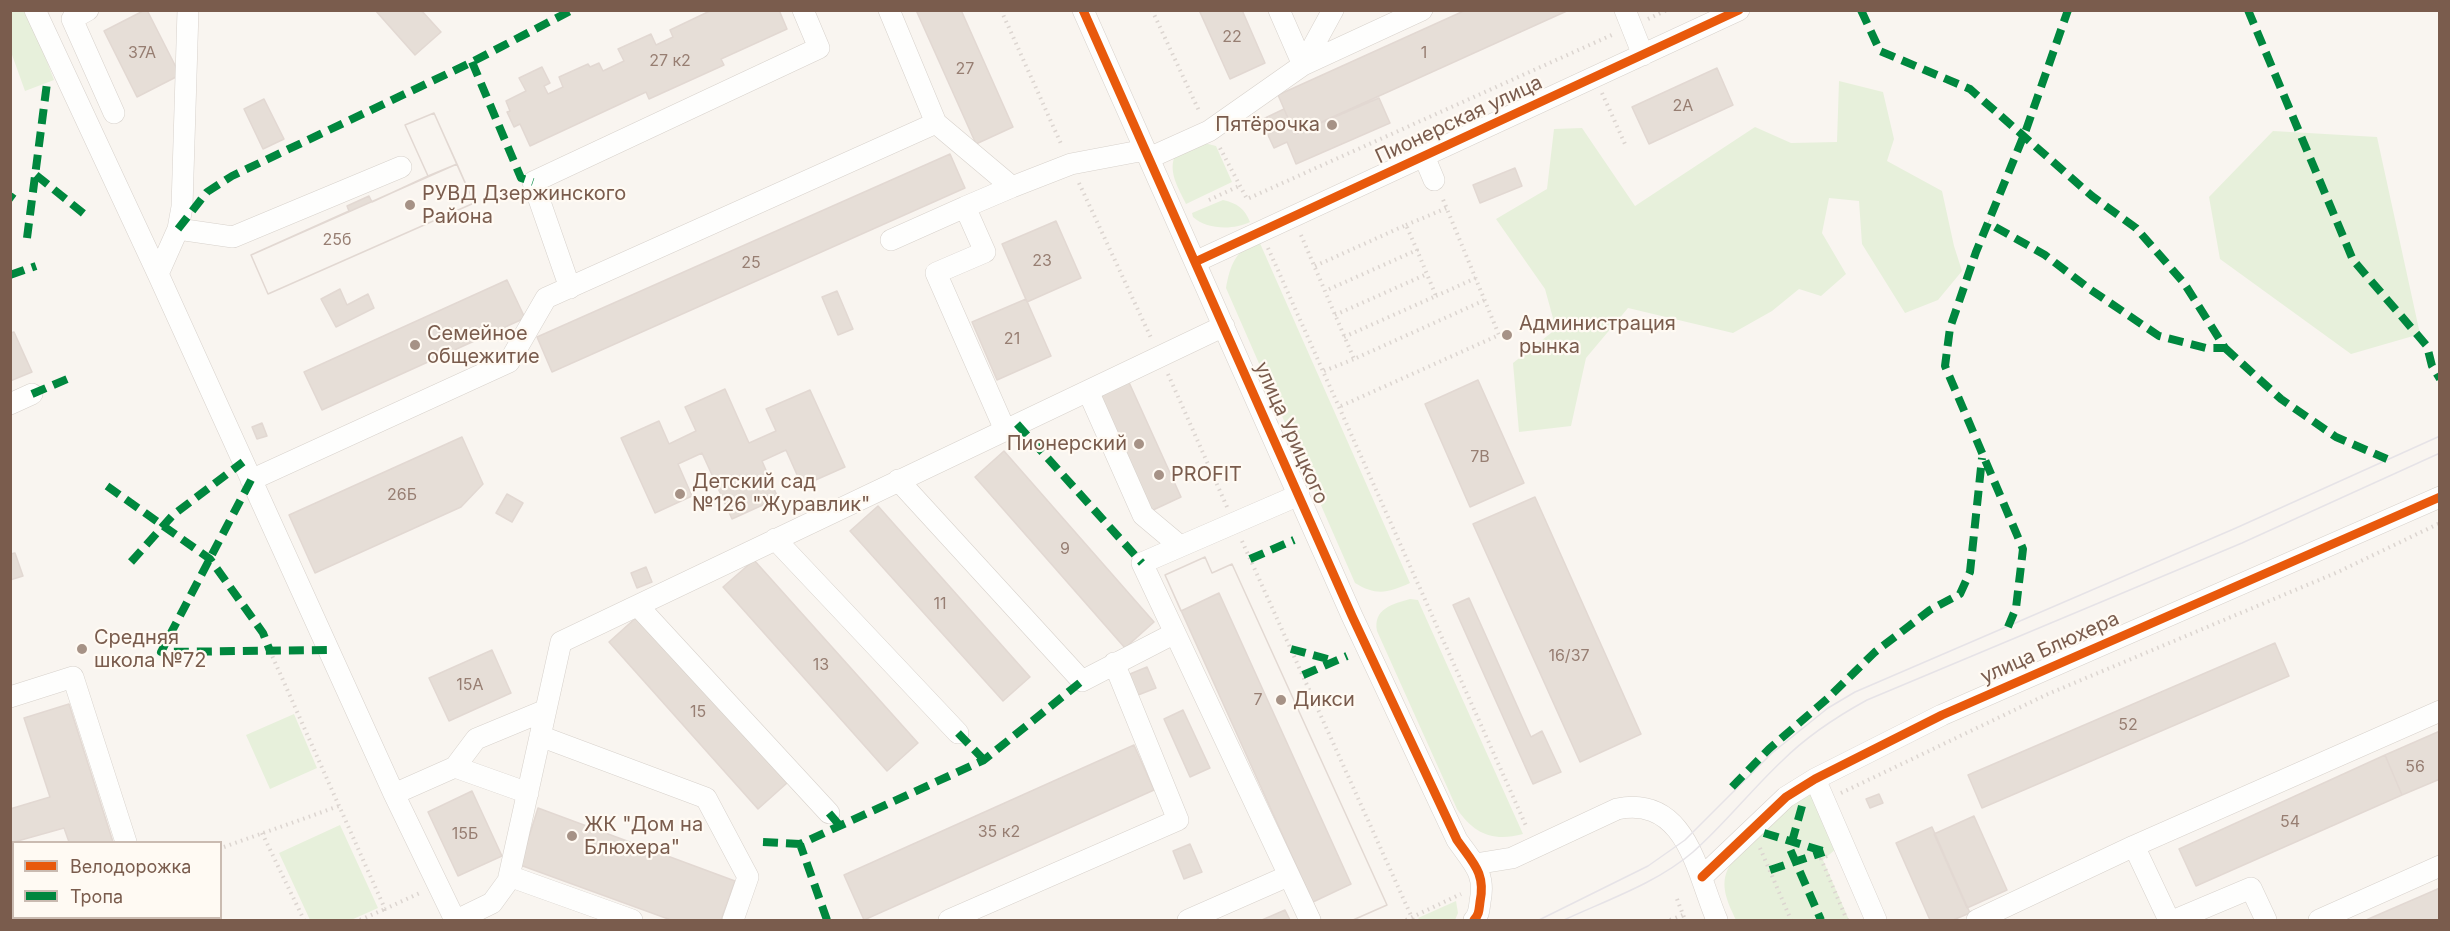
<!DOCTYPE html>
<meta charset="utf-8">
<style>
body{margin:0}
#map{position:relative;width:2450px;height:931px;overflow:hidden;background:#f9f5f0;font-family:Inter,sans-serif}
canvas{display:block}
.frame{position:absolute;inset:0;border:12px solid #7a5c4d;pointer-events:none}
.legend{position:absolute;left:12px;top:841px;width:210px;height:78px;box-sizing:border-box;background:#fffaf3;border:2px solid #cabbb1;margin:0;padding:8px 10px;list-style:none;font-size:18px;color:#7a5c4d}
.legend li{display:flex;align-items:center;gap:12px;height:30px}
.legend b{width:30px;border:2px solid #cabbb1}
</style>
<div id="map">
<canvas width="2450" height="931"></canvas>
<div class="frame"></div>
<ul class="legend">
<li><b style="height:8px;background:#e8590c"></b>Велодорожка</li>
<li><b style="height:8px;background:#00873e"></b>Тропа</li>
</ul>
</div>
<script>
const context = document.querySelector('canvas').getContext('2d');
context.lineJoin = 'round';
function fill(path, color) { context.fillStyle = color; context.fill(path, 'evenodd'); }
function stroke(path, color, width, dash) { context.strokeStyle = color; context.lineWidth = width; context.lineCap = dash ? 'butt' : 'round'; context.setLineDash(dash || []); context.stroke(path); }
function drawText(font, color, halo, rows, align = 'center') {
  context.font = font + ' Inter,sans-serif'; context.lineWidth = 4.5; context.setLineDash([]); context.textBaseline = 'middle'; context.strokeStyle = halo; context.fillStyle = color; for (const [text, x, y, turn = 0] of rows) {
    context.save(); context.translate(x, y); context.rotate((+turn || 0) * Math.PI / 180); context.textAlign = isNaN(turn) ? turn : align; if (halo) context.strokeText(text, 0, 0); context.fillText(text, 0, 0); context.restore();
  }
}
fill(new Path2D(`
 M11,11H28L54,80L25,91L11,52Z
 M1839,81L1883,92L1894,139L1887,161L1942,191L1954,246L1962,271L1938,300L1905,313L1862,244L1859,201L1829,198L1822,233L1846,274L1821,296L1799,289L1772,311L1733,333L1628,308L1586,358L1571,426L1519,432L1513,363L1556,329L1545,289L1496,219L1547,189L1554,129L1582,128L1635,206L1755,127L1791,143L1837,142Z
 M2273,131L2377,137L2420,334L2351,354L2220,259L2209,197Z
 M1204,143L1216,146L1232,182L1186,204C1178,187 1167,171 1176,153Z
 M1223,200C1237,203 1245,209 1250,222C1234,230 1207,230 1193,217L1192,213Z
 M1259,241L1410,583C1388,593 1376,596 1355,583L1226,288C1230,266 1236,248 1259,241Z
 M1410,599L1418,600L1421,607L1523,834C1493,842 1474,834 1457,809L1377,631C1373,609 1392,604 1410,599Z
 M294,714L317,768L270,789L246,735Z
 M1813,791L1837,848L1823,860L1849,920H1736C1729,905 1720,888 1727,871C1737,845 1790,805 1813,791Z
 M340,825L378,908L351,920H310L279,853Z
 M1456,901L1458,913L1455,920H1420L1418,918Z`), '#e7f0db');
const building = new Path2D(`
 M145,10H147L180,75L137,97L104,31Z
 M375,10H421L441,32L415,55Z
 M712,10H779L787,29L721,59L724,65L649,99L646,92L530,146L520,124L514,127L507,112L510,111L506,101L526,91L519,78L542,67L550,83L544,86L548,94L563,87L559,77L588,64L590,67L599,63L603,71L624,61L618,49L651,34L656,45L673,37L670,30Z
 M916,10H961L1013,127L976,144Z
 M1199,10H1242L1265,63L1230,79Z
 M1466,10H1569L1295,134L1278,95Z
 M1717,68L1733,105L1649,144L1632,107Z
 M1379,98L1390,123L1296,164L1287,142L1274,148L1261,120L1284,109L1295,134Z
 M264,99L284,139L263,149L244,109Z
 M434,113L474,203L268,294L251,255L349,211L347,206L369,196L372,202L428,176L405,125Z
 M434,113L457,164L428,176L405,125Z
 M950,154L965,188L552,372L537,337Z
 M457,164L474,203L268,294L251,255Z
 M1515,168L1522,186L1480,203L1473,185Z
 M1056,221L1081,278L1027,302L1002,244Z
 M507,280L525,318L322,410L304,372Z
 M340,289L347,305L368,294L374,308L336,327L321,299Z
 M837,291L853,329L838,335L822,297Z
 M1026,299L1051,356L997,380L972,322Z
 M14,332L32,372L10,381V333Z
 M1127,378L1181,497L1151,511L1097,392Z
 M1478,380L1524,483L1470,507L1425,404Z
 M725,389L749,443L776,431L766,409L810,390L845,467L802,486L786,450L762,461L778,498L732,519L702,453L678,464L692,496L655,513L621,438L659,421L669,444L696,431L685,407Z
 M262,423L267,436L257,439L252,427Z
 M462,437L483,484L461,507L315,573L289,515Z
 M1004,451L1154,622L1125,648L975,477Z
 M507,494L523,503L512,522L496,513Z
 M1535,497L1641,734L1580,762L1473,524Z
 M878,506L1030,677L1003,701L850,531Z
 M15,553L23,576L10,580V554Z
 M1205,557L1212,573L1232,564L1387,905L1353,920H1321L1313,902L1351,884L1219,593L1181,611L1165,575Z
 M1205,557L1212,573L1232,564L1387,905L1353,920H1321L1165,575Z
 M754,560L918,743L887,771L723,587Z
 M646,567L652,582L637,588L631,573Z
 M1469,598L1531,737L1542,731L1561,772L1533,784L1453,605Z
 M639,615L787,783L758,809L609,642Z
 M2275,643L2289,676L1982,808L1968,775Z
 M492,650L511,693L449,721L429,678Z
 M1147,667L1156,688L1133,697L1125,676Z
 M69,704L113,842H69L64,828L14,842V918H38L39,920H10V809L50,797L24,718Z
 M1183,710L1210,768L1190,777L1164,719Z
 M2440,731V779L2402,795L2385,755Z
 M1134,745L1154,790L864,920L844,875Z
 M2385,755L2402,795L2196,886L2179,849Z
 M472,791L502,856L458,876L428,812Z
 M1879,794L1883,803L1870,808L1866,799Z
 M538,808L735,881L721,920H671L520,865Z
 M1974,816L2007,890L1967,908L1934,834Z
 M1932,827L1970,913L1953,920H1930L1896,843Z
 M1190,844L1202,872L1184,879L1173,851Z
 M2440,888V920H2366Z
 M1285,910L1290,920H1262Z`);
fill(building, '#e6ded7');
stroke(building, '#e2d8d2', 1.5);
const minor = new Path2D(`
 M35,10L158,274L394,794L455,920
 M88,10L72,19L114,113
 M889,10L936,123
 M1083,10L1352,616L1457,840C1473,863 1486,873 1480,902C1479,910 1479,915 1474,920
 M1279,10L1303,65L1333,10
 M1625,10L1643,55
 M1424,156L1434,180
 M1149,158L1209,131L1303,65L1422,10
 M965,207L1012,187
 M178,229L233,237L401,167
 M891,240L965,207L985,252L936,273L1005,430
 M1195,262L1739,10
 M158,274L178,229L182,207L188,10
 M570,288L533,182L819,48L803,10
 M1088,391L1143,515L1180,546
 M10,404L32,394
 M251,480L509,362L546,298L936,123L1012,187L1071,164L1145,150
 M898,480L1082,681L1175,633
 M1299,495L1142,563L1310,920
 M775,539L958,733
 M638,606L829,813
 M10,697L73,677L126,842
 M540,736L706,798L748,877L733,920
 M455,767L528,793
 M1815,779L1876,920
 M394,794L455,767L476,739L546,710
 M2134,846L2169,920
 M1475,864L1512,858L1617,809C1687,795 1697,874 1717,920
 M509,876L632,920
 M1702,877L1786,797L1815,779L1942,715L2440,497
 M82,920L91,918
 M457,920L492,903L508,881L561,642L1224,326
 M949,920L1178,820L1114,663
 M1188,920L1288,876
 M1977,920L2134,846L2440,711
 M2175,920L2251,888L2266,920
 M2319,920L2440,866`);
stroke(minor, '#d7d1cb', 22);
stroke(new Path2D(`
 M1001,10L1062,146
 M1152,10L1200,113
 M1648,19L1667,10
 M1602,93L1625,144
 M1220,148L1247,199L1614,34
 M1079,183L1152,340
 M1209,200L1239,186
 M1406,225L1447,208
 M1301,235L1354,359L1485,300
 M1268,248L1527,828
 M1315,266L1406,225L1417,250L1325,291
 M1436,296L1476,278
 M1335,315L1427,274
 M1344,337L1436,296L1417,250
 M1324,371L1354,359
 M1168,374L1227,507
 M1341,406L1499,335L1442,197
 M1242,541L1413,920
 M270,651L385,909L422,892
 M1841,793L2048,694L2338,572L2440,523
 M262,833L304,920
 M224,847L339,806
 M1760,848L1791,920
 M1827,856L1821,859L1847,920
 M1677,899L1685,920
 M360,920L385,909
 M1406,920L1461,894
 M1670,920L1683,915`), '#dcd5d0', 4, [1.5, 4.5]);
stroke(minor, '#fefefd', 21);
stroke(new Path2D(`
 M1539,920L1648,866L1685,840L1772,753L1828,708L1855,692L2236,528L2440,436
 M1564,920C1607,900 1657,883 1693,852C1725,824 1751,790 1782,761C1807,736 1836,717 1867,700L2242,543L2440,453`), '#e6e3e7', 1.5);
stroke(new Path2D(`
 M1861,10L1880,51L1970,89L2092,196L2136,228L2184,283L2225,348H2206L2159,336L2091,290L2045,255L1988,223
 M2248,10L2353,260L2427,346L2432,366L2440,379
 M472,62L521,178L533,182
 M36,175L89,218
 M10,196L14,199
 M178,229L207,192L232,176L468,64L572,10
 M27,238L47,83
 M10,275L36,266
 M2225,348L2281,399L2336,437L2387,459
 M32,394L72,377
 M1017,424L1142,563
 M251,480L161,652L329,650
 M107,486L210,559L263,633L270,651
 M1250,559L1294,540
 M131,562L173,515L243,462
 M2008,627L2016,608L2023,549L1945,366L1950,328L1976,252L2026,130L2068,10
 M1291,649L1335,661
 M1303,675L1347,656
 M958,733L984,760
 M1732,787L1769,749L1828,698L1875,652L1930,610L1960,594L1970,572L1982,458
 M1802,806L1790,849L1821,920
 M829,813L840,826
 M1764,833L1829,853
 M763,842L800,844
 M1770,870L1824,852
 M827,920L800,844L984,760L1082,681`), '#00873e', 8, [15, 8]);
stroke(new Path2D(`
 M1083,10L1352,616L1457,840C1473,863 1486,873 1480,902C1479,910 1479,915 1474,920
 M1195,262L1739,10
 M1702,877L1786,797L1815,779L1942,715L2440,497`), '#e8590c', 9);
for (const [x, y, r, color] of [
 [1332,125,6,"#a69286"],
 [410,205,6,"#a69286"],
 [1507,335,6,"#a69286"],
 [415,345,6,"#a69286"],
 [1139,444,6,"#a69286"],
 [1159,475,6,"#a69286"],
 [680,494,6,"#a69286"],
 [82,649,6,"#a69286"],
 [1281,700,6,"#a69286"],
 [572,836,6,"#a69286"]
]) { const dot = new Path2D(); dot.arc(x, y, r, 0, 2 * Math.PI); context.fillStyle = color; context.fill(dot); stroke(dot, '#fffaf3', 2); }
drawText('16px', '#977e72', null, [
 ["22",1232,37],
 ["37А",142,53],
 ["1",1424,53],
 ["27 к2",670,61],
 ["27",965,69],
 ["2А",1683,106],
 ["25б",337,240],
 ["23",1042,261],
 ["25",751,263],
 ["21",1012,339],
 ["7В",1480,457],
 ["26Б",402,495],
 ["9",1065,549],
 ["11",940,604],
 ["16/37",1569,656],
 ["13",821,665],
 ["15А",470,685],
 ["7",1258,700],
 ["15",698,712],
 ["52",2128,725],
 ["56",2415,767],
 ["54",2290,822],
 ["35 к2",999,832],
 ["15Б",465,834]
]);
drawText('20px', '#7a5c4d', '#fffaf3', [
 ["Пионерская улица",1459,120,-25],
 ["улица Урицкого",1291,433,66],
 ["улица Блюхера",2050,648,-24]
]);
drawText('20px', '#7a5c4d', '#fffaf3', [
 ["Пятёрочка",1320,125,"right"],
 ["РУВД Дзержинского",422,194],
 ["Района",422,217],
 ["Администрация",1519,324],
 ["рынка",1519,347],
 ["Семейное",427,334],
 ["общежитие",427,357],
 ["Пионерский",1127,444,"right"],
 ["PROFIT",1171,475],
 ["Детский сад",692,482],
 ["№126 \"Журавлик\"",692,505],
 ["Средняя",94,638],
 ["школа №72",94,661],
 ["Дикси",1293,700],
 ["ЖК \"Дом на",584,825],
 ["Блюхера\"",584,848]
], 'left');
</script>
